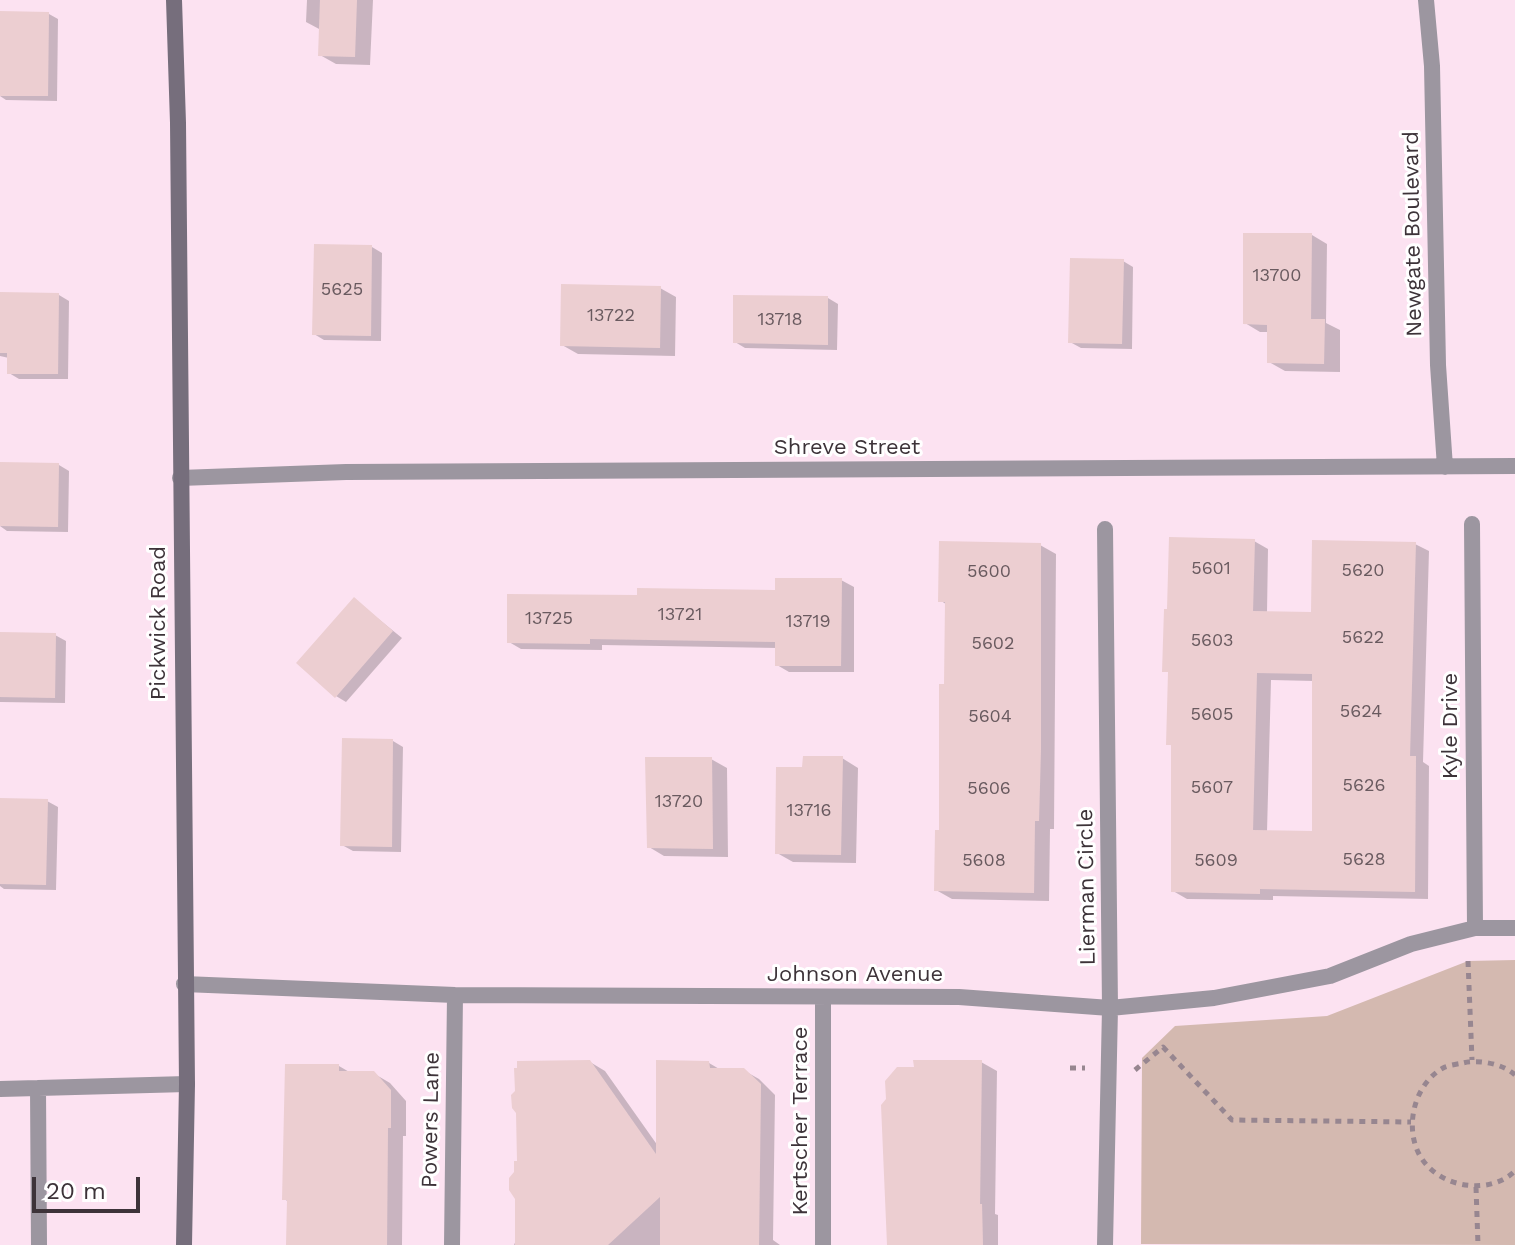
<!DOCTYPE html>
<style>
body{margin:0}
#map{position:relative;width:1515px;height:1245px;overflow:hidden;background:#fce2f1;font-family:"Work Sans",sans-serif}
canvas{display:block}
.scale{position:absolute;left:32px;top:1177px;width:108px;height:36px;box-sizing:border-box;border:4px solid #3d3339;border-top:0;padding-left:10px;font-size:24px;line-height:28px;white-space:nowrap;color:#3d3339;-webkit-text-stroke:6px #fff;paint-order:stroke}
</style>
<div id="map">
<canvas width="1515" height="1245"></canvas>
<div class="scale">20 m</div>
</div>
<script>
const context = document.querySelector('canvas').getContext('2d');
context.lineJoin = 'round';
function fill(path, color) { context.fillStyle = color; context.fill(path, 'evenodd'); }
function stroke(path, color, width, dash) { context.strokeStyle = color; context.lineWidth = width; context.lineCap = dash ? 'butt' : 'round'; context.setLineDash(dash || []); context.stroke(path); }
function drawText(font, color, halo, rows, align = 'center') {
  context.font = font + ' "Work Sans",sans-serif'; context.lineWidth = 6; context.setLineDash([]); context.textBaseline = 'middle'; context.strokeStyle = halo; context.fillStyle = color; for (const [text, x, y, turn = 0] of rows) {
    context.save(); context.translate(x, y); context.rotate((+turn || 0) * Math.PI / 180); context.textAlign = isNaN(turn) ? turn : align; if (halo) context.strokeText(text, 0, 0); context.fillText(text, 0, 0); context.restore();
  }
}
fill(new Path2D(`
 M1515,960V1245L1141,1244L1142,1058L1175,1026L1327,1016L1468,961Z`), '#d4b9b0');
fill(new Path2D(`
 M307,0H373L370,65L336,64L320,55L321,30L306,22Z
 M0,13L49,14L58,19L57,101L6,100L0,96Z
 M1312,235L1327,244L1326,323L1340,330V372L1285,371L1269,362V332H1260L1245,323Z
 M372,247L382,253L381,341L324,340L314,334Z
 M1123,261L1133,267L1132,349L1081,348L1070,342Z
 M660,288L676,297L675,356L578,354L562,345Z
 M0,294L59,295L69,301L68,379H19L9,373V358L0,356Z
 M828,298L838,304L837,350L745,348L735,342Z
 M0,463L59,465L69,471L68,532L7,531L0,526Z
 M1254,541L1268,549L1267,613L1313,614L1415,544L1429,551L1423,762L1429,766L1428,899L1273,896V900L1187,899L1173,891V746L1168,744L1170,673L1165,670ZM1271,680L1314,681V833L1267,832Z
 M1040,545L1056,554L1054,829H1050L1049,901L952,899L936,890L941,832L947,605L940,600Z
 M841,580L854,587V672H789L777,665V648L602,645V650L521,649L509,642L639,597L777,593Z
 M354,599L402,638L346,702L336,696Z
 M0,634L55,635L66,641L65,703L0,702Z
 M393,741L403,747L401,852L353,851L342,845Z
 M842,758L858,768L856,863L793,862L777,853L804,769Z
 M711,759L727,768L728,857L664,856L649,847Z
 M0,800L47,801L58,807L56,890L4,889L0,886Z
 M590,1062L605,1071L658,1146L709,1063L721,1070H743L759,1079L775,1095L773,1240L780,1245H514Z
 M981,1062L997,1071L995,1214L998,1215V1245H888Z
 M339,1066L351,1073H373L390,1083L406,1101V1136H403L402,1245H288L289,1202L284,1199Z`), '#0003');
fill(new Path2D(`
 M320,0H357L355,57L318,56Z
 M0,11L49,12L48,96H0Z
 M1243,233H1312L1311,319H1325L1324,364L1267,363V325L1243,324Z
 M314,244L372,245L371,336L312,335Z
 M1070,258L1124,259L1122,344L1068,343Z
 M561,284L661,286L660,348L560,346Z
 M0,292L59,293L58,374H7V353H0Z
 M733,295L828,296V345L733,343Z
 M0,462L59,463L58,527L0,526Z
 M1169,537L1255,539L1253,611L1311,612L1312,540L1416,542L1410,756H1416L1415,892L1260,889V894L1171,892V745H1166L1168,672H1162L1164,609H1167ZM1257,673L1312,674V831L1253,830Z
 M939,541L1041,543V749L1039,821H1035L1034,893L934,891L935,830H939V684H944L945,602H938Z
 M775,578H842L841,666H775V642L590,639V644L507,643V594L637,595V588L775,590Z
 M354,597L393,631L335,698L296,663Z
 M0,632L56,633L55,698L0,697Z
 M342,738L393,739L392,847L340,846Z
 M803,756H843L841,855L775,854L776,767H802Z
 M645,757H712L713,849L647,848Z
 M0,798L48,799L46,885L0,884Z
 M590,1060L656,1154V1060L709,1061L710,1068H744L761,1084L759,1245H660V1197L608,1245H515V1199L509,1190V1178L514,1172V1161H517L516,1113L512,1108L511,1095L515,1091L514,1068H517V1061Z
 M913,1060H982L980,1204H982L983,1245H887L881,1105L886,1099L885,1081L897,1067H914Z
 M285,1064H339V1071H374L391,1090V1128H388L387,1245H286L287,1200H282Z`), '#ecced1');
stroke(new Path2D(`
 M1468,961L1472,1060
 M1070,1068H1085
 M1135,1070L1163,1047L1232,1120L1411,1122
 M1515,1075C1504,1064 1478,1059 1463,1063C1458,1064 1450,1065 1445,1067C1415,1082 1404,1125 1419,1154C1436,1187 1488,1197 1515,1171
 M1476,1187L1478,1245`), '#978690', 5, [6, 6]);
stroke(new Path2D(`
 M0,1089L38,1088
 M39,1245L38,1088L187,1084`), '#9c96a0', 16);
stroke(new Path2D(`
 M1426,0L1432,66L1438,365L1445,467
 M180,478L346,472L1515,466
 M1472,524L1475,928
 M1105,529L1110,1008L1105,1245
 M184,984L455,995L959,997L1110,1008L1214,998L1330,976L1411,944L1475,928H1515
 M452,1245L455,995
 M823,1245V998`), '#9c96a0', 16);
stroke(new Path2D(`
 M174,0L178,123L187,1084L184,1245`), '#766e7c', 16);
drawText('18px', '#695a5f', null, [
 ["13700",1277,276],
 ["5625",342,290],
 ["13722",611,316],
 ["13718",780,320],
 ["5601",1211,569],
 ["5620",1363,571],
 ["5600",989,572],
 ["13721",680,615],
 ["13725",549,619],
 ["13719",808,622],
 ["5622",1363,638],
 ["5603",1212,641],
 ["5602",993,644],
 ["5624",1361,712],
 ["5605",1212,715],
 ["5604",990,717],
 ["5626",1364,786],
 ["5607",1212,788],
 ["5606",989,789],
 ["13720",679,802],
 ["13716",809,811],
 ["5628",1364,860],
 ["5608",984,861],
 ["5609",1216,861]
]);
drawText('22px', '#3d3339', '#fff', [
 ["Newgate Boulevard",1413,234,-91],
 ["Shreve Street",847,448],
 ["Pickwick Road",159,623,-90],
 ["Kyle Drive",1451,726,-90],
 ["Lierman Circle",1087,887,-91],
 ["Johnson Avenue",855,975],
 ["Powers Lane",431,1120,-89],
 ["Kertscher Terrace",801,1121,-90]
]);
</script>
